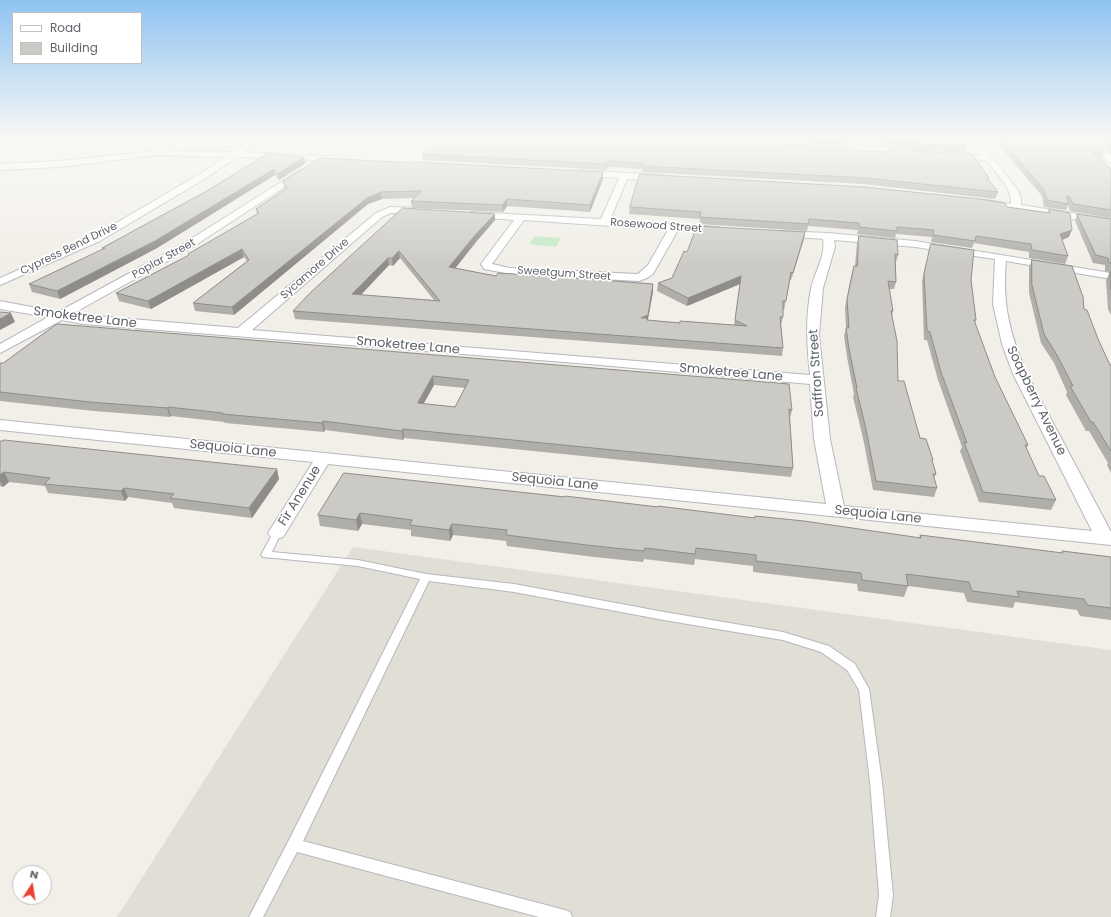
<!DOCTYPE html>
<style>
body{margin:0}
#map{position:relative;width:1111px;height:917px;overflow:hidden;background:#f1efe8;font-family:Poppins,sans-serif}
canvas{display:block}
.legend{position:absolute;left:12px;top:12px;width:130px;height:52px;box-sizing:border-box;background:#fff;border:1px solid #bfc1c3;margin:0;padding:5px 7px;list-style:none;font-size:12px;color:#5f6368}
.legend li{display:flex;align-items:center;gap:8px;height:20px}
.legend b{width:20px;border:1px solid #bfc1c3}
.north{position:absolute;left:12px;top:865px;width:40px;height:40px;box-sizing:border-box;background:#fff;border:1px solid #bfc1c3;border-radius:50%;rotate:12deg;font-size:11px;font-weight:700;line-height:16px;text-align:center;color:#5f6368}
.north::after{content:'';display:block;margin:auto;width:14px;height:18px;background:#ea4335;clip-path:polygon(50% 0,100% 100%,50% 72%,0 100%)}
</style>
<div id="map">
<canvas width="1111" height="917"></canvas>
<ul class="legend">
<li><b style="height:5px;background:#fff"></b>Road</li>
<li><b style="height:11px;background:#cccac5"></b>Building</li>
</ul>
<div class="north">N</div>
</div>
<script>
const context = document.querySelector('canvas').getContext('2d');
context.lineJoin = 'round';
function fill(path, color) { context.fillStyle = color; context.fill(path, 'evenodd'); }
function stroke(path, color, width, dash) { context.strokeStyle = color; context.lineWidth = width; context.lineCap = dash ? 'butt' : 'round'; context.setLineDash(dash || []); context.stroke(path); }
function drawText(font, color, halo, rows, align = 'center') {
  context.font = font + ' Poppins,sans-serif'; context.lineWidth = 3.5; context.setLineDash([]); context.textBaseline = 'middle'; context.strokeStyle = halo; context.fillStyle = color; for (const [text, x, y, turn = 0] of rows) {
    context.save(); context.translate(x, y); context.rotate((+turn || 0) * Math.PI / 180); context.textAlign = isNaN(turn) ? turn : align; if (halo) context.strokeText(text, 0, 0); context.fillText(text, 0, 0); context.restore();
  }
}
fill(new Path2D(`
 M353,547L1111,650V917H117Z`), '#e1ded6');
fill(new Path2D(`
 M535,236L561,238L556,247L529,244Z`), '#c5e8c5');
const lane = new Path2D(`
 M277,530L280,531L281,533L272,552L358,560L426,574L514,584L664,612L783,632L829,646L855,664L869,689L882,782L893,895L890,917H876L879,895L870,782L859,690L847,670L821,652L783,640L664,620L514,592L429,581L303,841L565,910L570,912L572,917H539L297,852L263,917H249L289,840L420,579L358,566L263,557L261,555L273,533L274,531Z`);
const street = new Path2D(`
 M168,138H178L163,151L234,152L254,138H264L244,152L340,157L344,159L340,161L237,157L206,178L100,241L0,285V278L92,237L200,174L226,157L156,155L59,167L0,170V164L59,161L154,151Z
 M856,138H864L869,151L868,153H862Z
 M969,138H977L1017,189L1021,198V205L1111,219V225L983,205L981,203L986,200L1011,204C1012,187 996,173 986,160L950,158V154H953L982,155Z
 M1082,138H1091L1111,156V162H1108Z
 M300,170L304,173L303,175L191,248L72,314L238,328L376,213L390,207L423,208L428,211L423,214L391,213L382,217L252,330L810,375C807,346 805,318 811,289C814,273 826,256 823,239L784,236L779,233L780,231L828,233L915,241L1111,273V279L1006,261C1002,304 1010,335 1027,374L1111,532V545L328,464L283,537L277,539L271,537L268,533L313,462L0,430V420L826,504L814,439L810,384L589,364L83,324L62,320L0,353V344L48,317L0,309V301L58,312L183,244ZM834,240L915,247L995,259L993,304L1002,344L1013,374L1092,531L844,506L830,439L819,335L823,288L835,247Z
 M581,170L660,175L664,178L660,181L627,179L610,220L719,227L724,230L719,233L678,230L653,274L647,278L639,281L510,274L484,269L481,264L514,220L474,217L471,216L469,214L471,212L601,219L619,178L578,175L577,173ZM524,220L668,230L648,265L638,274L510,268L492,264Z`);
stroke(lane, '#b5b8bc', 2);
stroke(street, '#b5b8bc', 2);
fill(lane, '#fff');
fill(street, '#fff');
fill(new Path2D(`
 M715,138H847V140L846,146Z
 M879,138H960L966,146L964,153L883,148Z
 M993,138H1090L1105,152L1102,159L1099,158L1111,169V218L1070,211L1068,205L1066,210L1044,207L1042,196Z
 M1094,138H1111V154Z
 M438,143L851,150L887,152L888,150L989,178L988,180L998,192L995,199L863,184L642,172V169L607,167L606,170L423,160L422,154Z
 M264,153L306,163L279,180L275,175L157,248L60,299L32,292L29,284L102,250V248L205,192L264,156Z
 M603,179L590,212L507,206L503,212L412,208L411,201L415,198L382,199L368,204L234,315L195,311L193,303L247,261L244,257L151,309L119,301L116,293L189,256L257,214L256,209L285,189L283,182Z
 M630,207H1007L1048,213L1049,209L1069,237L1062,240L1068,256L1065,264L1029,258V252L974,243L972,248L931,242L932,237L896,234L895,238L857,234L858,230L808,226L807,231L699,224L700,219L629,214Z
 M403,208L495,220L476,242L455,268L496,276L653,292L648,320L680,323L734,325L740,284L687,306L657,291L658,283L672,278L687,252L805,232L804,239L791,280H790L784,310L783,309V317L781,325L783,348L782,356L295,319L293,311ZM400,258L434,300L361,295L389,265L393,266Z
 M1077,214L1111,219V272L1105,271V265L1093,263L1075,221Z
 M859,236L898,255L896,262V282L894,289H889L893,311L892,315L898,381L920,438L933,460L932,462L936,474L934,478L937,488L934,497L873,490L863,438L853,397L854,394L847,357L844,336L846,328L845,307L852,273L854,266H855L857,243Z
 M931,244L971,280L976,320L975,323L995,377L1028,445L1026,449L1039,476L1056,500L1051,510L979,502L960,451L962,447L938,380L927,340H924L922,281Z
 M1032,260L1084,309L1098,339L1110,365H1111V473L1107,465L1108,463L1089,431H1086L1066,395L1067,392L1054,363L1041,343L1029,293V267Z
 M1110,272H1111V315L1108,309L1106,280Z
 M57,324L792,410L790,418L793,468L791,477L404,438L403,440L325,430L324,432L225,423L224,422L171,416L170,417L94,411L0,401V363H3ZM434,385L465,388L455,407L423,404Z
 M0,441L279,479L252,518L174,508L172,503L128,497L125,501L48,493L45,486L9,482L3,487L0,486Z
 M344,473L755,518V516L919,538L920,535L1062,553V551L1111,557V620L1080,616L1077,610L1015,602L1013,608L967,602L964,593L908,586L904,597L858,591L857,584L753,572V566L695,559L694,565L644,559L643,562L594,557L507,546L506,541L453,535L450,541L411,536V530L362,524L358,531L320,526L318,515Z`), '#afaea9');
fill(new Path2D(`
 M304,157L306,163L279,180L277,174Z
 M608,161L607,167L606,170V164Z
 M274,169L275,175L157,248L60,299L57,291Z
 M603,172V179L590,212V205Z
 M381,192L382,199L368,204L234,315L232,307L367,198Z
 M507,199V206L503,212L502,205Z
 M495,214V220L476,242L450,275L449,267L476,234Z
 M1072,230L1069,237L1057,242L1060,234Z
 M805,232L804,239L791,280L793,273Z
 M242,249L244,257L151,309L148,301Z
 M399,251L400,258L393,266L392,258Z
 M388,258L389,265L354,302L352,294Z
 M741,276L740,284L687,306L688,298Z
 M653,284V292L647,323L641,318Z
 M11,313L15,322L0,330V319Z
 M433,376L434,385L419,412L418,403Z
 M168,407L171,416L170,417L167,408Z
 M323,421L325,430L324,432L322,423Z
 M403,429L404,438L403,440L402,431Z
 M277,469L279,479L252,518L249,508Z
 M4,472L9,482L3,487L0,481V475Z
 M124,488L128,497L125,501L121,491Z
 M360,513L362,524L358,531L356,520Z
 M452,524L453,535L450,541L449,530Z`), '#8f8d8a');
const building = new Path2D(`
 M443,138H681L850,148L851,150L886,152H889L888,150L972,154L989,178H987L998,192L865,178L643,166L644,163L608,161L606,164L422,154L433,143H438Z
 M820,138H847V140Z
 M883,138H960L966,146L884,142Z
 M1000,138H1090L1105,152H1092L1111,169V210L1073,204L1069,196H1067L1068,204L1047,200L1044,190Z
 M1103,138H1111V146Z
 M264,153L304,157L277,174L274,169L155,241L57,291L29,284L105,248H102L205,192L265,155Z
 M320,158L413,163L415,162L603,172L590,205L507,199L502,205L411,201L422,191L381,192L367,198L232,307L193,303L249,260L242,249L148,301L116,293L189,255L188,254L259,213L256,209L287,188L283,182Z
 M640,174L864,187L980,199L1005,203L1007,207L1050,213L1049,209L1070,213L1072,230L1060,234L1068,256L1032,250L1031,244L976,236L975,241L933,235L934,230L897,227V231L859,227V223L809,219L808,224L700,217L701,212L630,207Z
 M403,208L495,214L476,234L449,267L496,276L498,273L563,277L653,284L648,315L641,318H647V320L680,323V321L747,326L735,320L741,276L688,298L658,283L672,278L684,251L687,252L697,226L805,232L793,273L791,272L786,301H783V317H780L783,348L293,311L309,294ZM399,251L440,301L352,294L388,258H392Z
 M1077,214L1111,219V263H1109L1108,258L1096,255Z
 M859,236L897,240L898,255L895,254L896,282L888,281L893,311H891L897,341L898,381H904L920,438L926,439L933,460H932L936,474H933L937,488L876,481L866,429L856,388H857L849,349L846,328H849L847,299L854,266H857Z
 M931,244L974,250L971,280L976,320H974L995,377L1028,445H1025L1039,476H1044L1056,500L983,492L964,442L967,443L941,372L930,332L927,331L924,274Z
 M1032,260L1072,266L1083,297L1084,309L1087,310L1098,339L1110,365H1111V451L1093,422H1091L1070,386H1073L1057,355L1044,334L1032,285Z
 M1110,272H1111V289Z
 M0,312L11,313L0,319Z
 M57,324L789,384L792,410L789,409L793,468L403,429L402,431L323,421L322,423L222,414L223,413L168,407L167,408L90,402L0,392V363H3ZM433,376L469,380L455,407L418,403Z
 M4,440L277,469L249,508L170,498L174,494L124,488L121,491L44,484L50,478L4,472L0,475V441H3Z
 M344,473L565,497V496L658,507V506L755,518V516L804,521L921,538L920,535L1063,553L1062,551L1111,557V608L1087,605L1084,599L1017,591L1019,597L972,591L969,582L906,574L908,586L862,580L861,573L756,561V555L696,548L695,554L645,548L644,551L595,546L506,535L507,530L452,524L449,530L410,525L412,520L360,513L356,520L318,515Z`);
fill(building, '#cccac5');
stroke(building, '#8f8d8a', 1);
const sky = context.createLinearGradient(0, 0, 0, 267);
sky.addColorStop(0, '#8fc3f1');
sky.addColorStop(0.52, '#f9f8f5');
sky.addColorStop(1, '#f9f8f500');
context.fillStyle = sky;
context.fillRect(0, 0, 1111, 267);
drawText('11px', '#5f6368', '#fff', [
 ["Rosewood Street",656,226,4],
 ["Cypress Bend Drive",69,249,-26],
 ["Poplar Street",164,259,-29],
 ["Sycamore Drive",315,269,-41],
 ["Sweetgum Street",564,274,4]
]);
drawText('13px', '#5f6368', '#fff', [
 ["Smoketree Lane",85,318,7],
 ["Smoketree Lane",408,346,5],
 ["Smoketree Lane",731,373,5],
 ["Saffron Street",817,373,-94],
 ["Soapberry Avenue",1036,401,64],
 ["Sequoia Lane",233,449,6],
 ["Sequoia Lane",555,482,6],
 ["Fir Anenue",300,496,-58],
 ["Sequoia Lane",878,515,6]
]);
</script>
